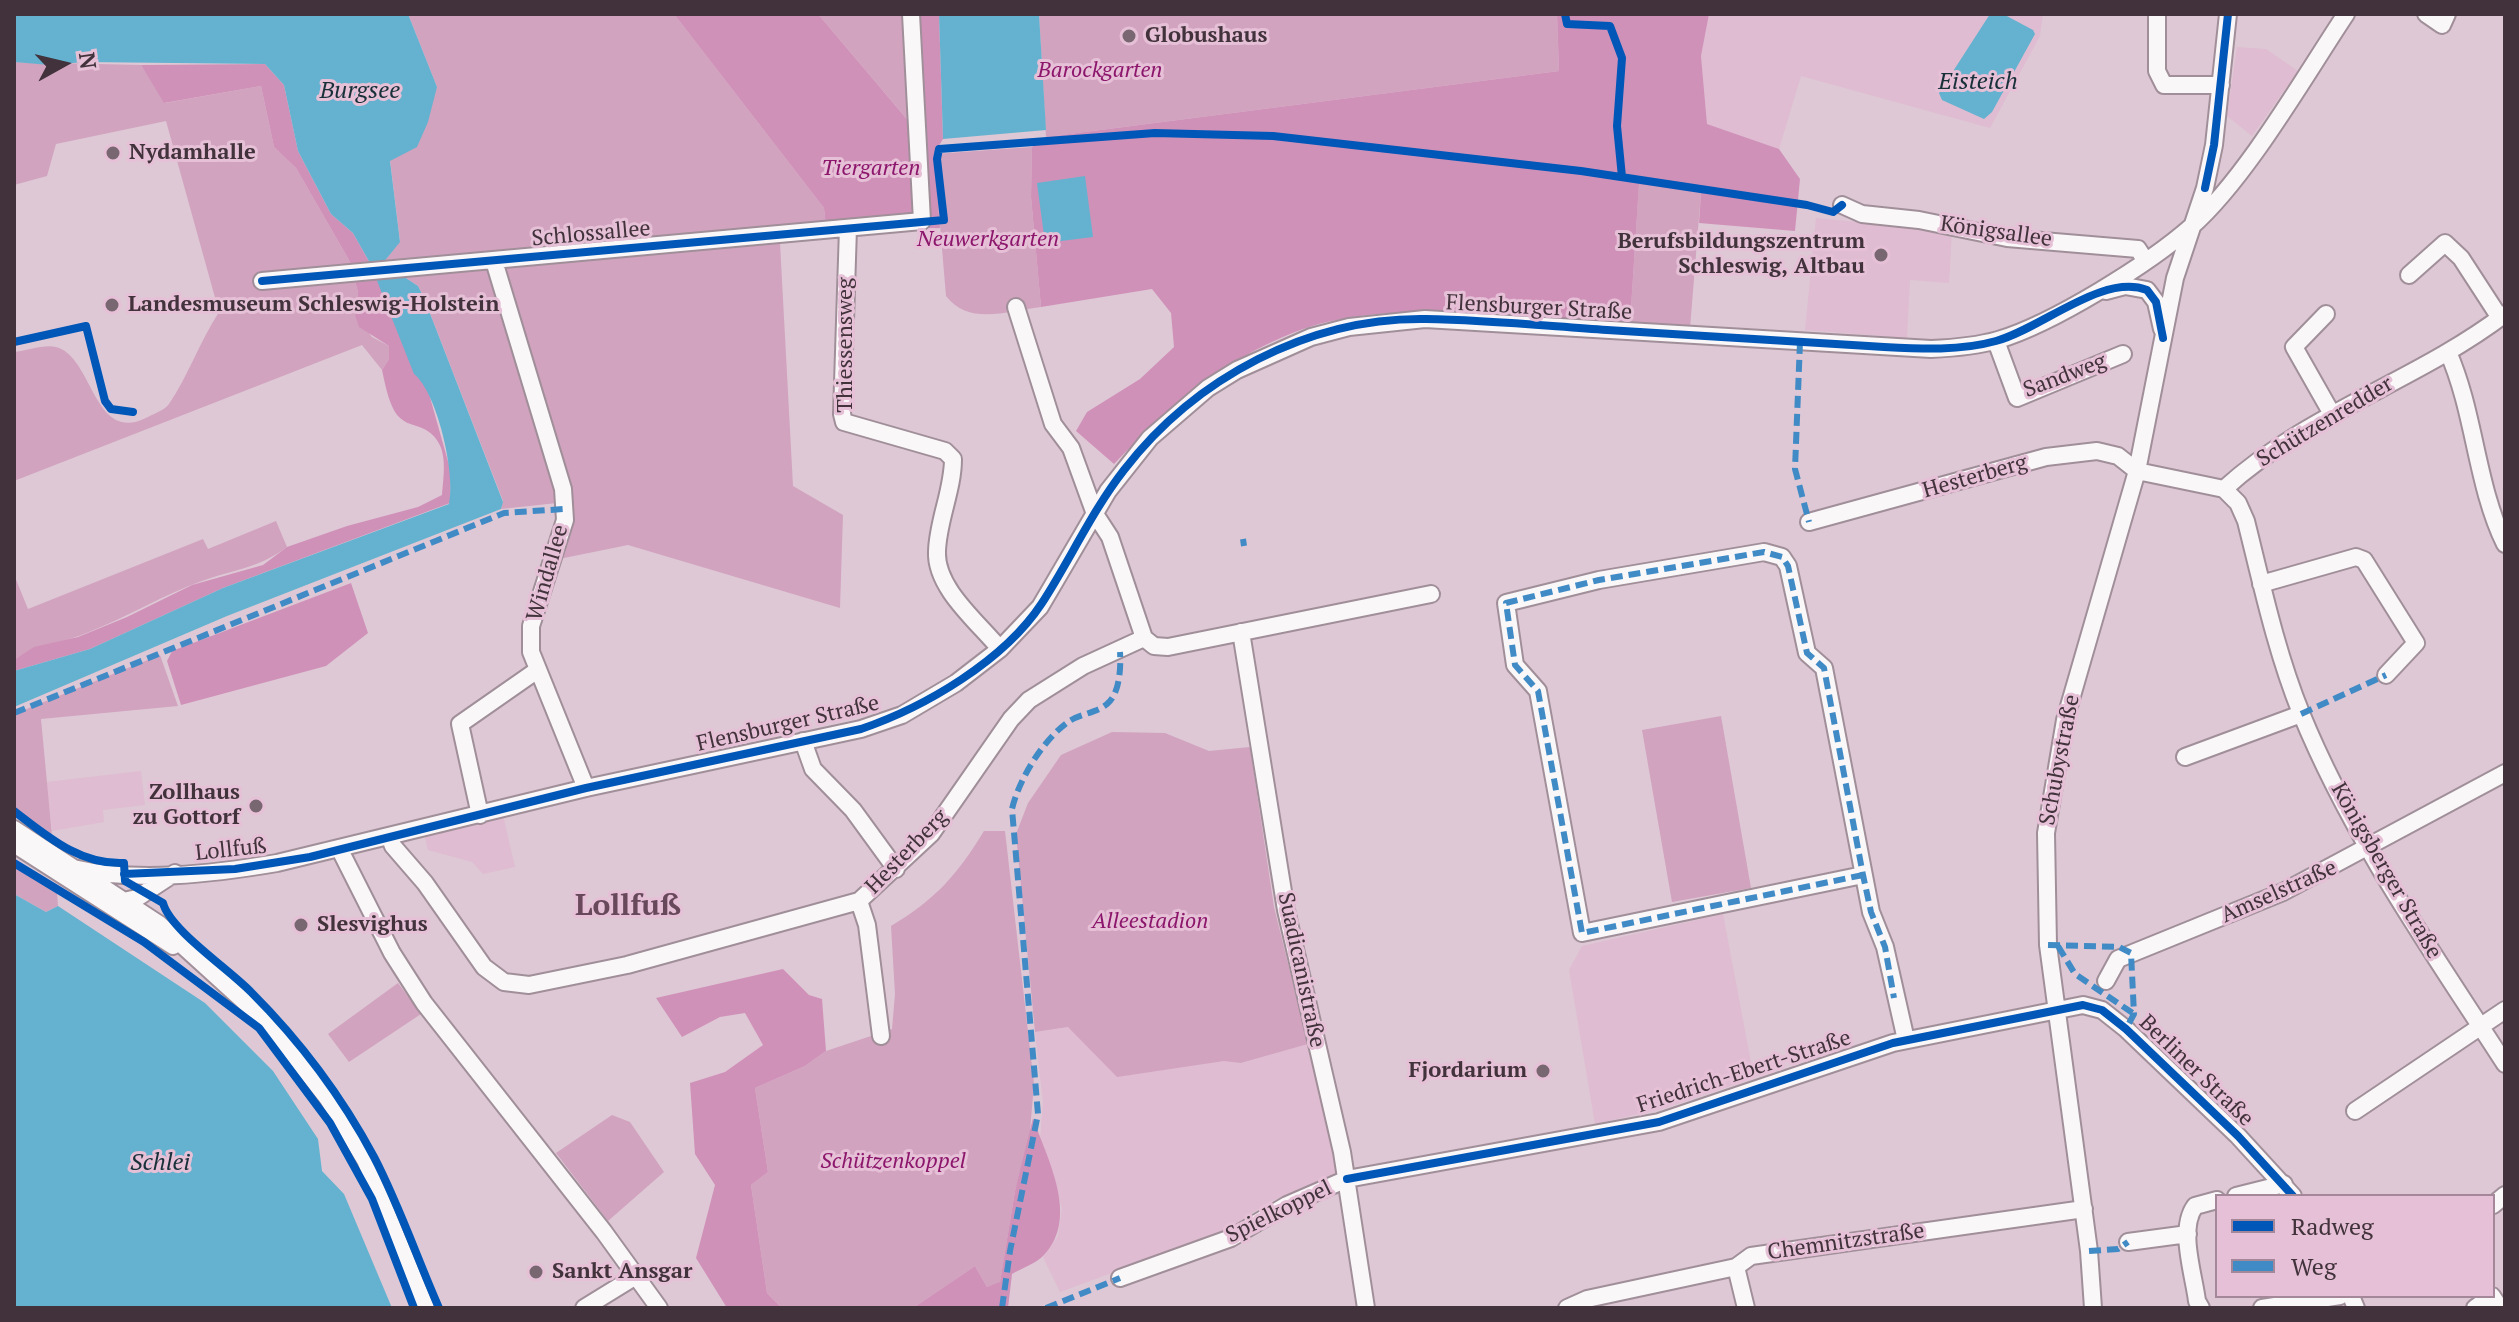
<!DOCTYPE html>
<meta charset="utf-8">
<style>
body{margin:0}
#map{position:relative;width:2519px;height:1322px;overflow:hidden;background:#dec8d5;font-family:"PT Serif",serif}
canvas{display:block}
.frame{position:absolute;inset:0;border:16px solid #41323b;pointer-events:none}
.legend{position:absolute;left:2215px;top:1194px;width:280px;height:104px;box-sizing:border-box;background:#e6c0d6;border:2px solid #a48798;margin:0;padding:10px 14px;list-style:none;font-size:24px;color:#41323b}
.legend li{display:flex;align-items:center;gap:16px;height:40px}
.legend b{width:40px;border:2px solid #a48798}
.north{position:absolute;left:24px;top:24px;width:80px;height:80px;-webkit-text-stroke:6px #e6c0d6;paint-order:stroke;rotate:82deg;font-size:22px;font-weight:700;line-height:32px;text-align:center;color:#41323b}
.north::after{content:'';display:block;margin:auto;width:28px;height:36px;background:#41323b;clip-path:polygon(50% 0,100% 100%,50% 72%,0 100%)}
</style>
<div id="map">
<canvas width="2519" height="1322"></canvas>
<div class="frame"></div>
<ul class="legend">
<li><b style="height:10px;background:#0057b8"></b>Radweg</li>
<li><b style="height:10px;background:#408bc6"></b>Weg</li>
</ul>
<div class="north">N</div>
</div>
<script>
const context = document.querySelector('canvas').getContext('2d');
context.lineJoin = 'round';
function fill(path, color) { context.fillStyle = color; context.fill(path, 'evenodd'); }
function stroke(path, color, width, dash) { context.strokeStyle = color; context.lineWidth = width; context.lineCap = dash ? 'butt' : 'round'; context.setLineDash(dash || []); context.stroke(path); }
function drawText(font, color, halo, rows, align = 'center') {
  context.font = font + ' "PT Serif",serif'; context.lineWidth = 6; context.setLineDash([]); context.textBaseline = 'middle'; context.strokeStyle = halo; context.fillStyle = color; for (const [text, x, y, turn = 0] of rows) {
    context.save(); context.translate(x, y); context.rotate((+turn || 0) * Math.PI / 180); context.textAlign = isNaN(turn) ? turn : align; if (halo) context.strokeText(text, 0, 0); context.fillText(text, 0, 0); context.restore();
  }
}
fill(new Path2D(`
 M1709,14H2043L2040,36L1990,128L1801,76L1779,149L1707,124L1701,56Z
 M2237,47L2266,49L2298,71L2252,136L2227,116Z
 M1816,218L1952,231L1949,283L1910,280L1907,338L1805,330Z
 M141,771L145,805L103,810L104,822L52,831L46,782Z
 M503,815L515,867L483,874L472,862L428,850L424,833Z
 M1723,914L1754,1078L1665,1108L1595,1124L1569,970L1582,946Z
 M1068,1027L1242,1063L1308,1044L1339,1176L1269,1202L1224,1232L1060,1292L1043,1257L1058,1236L1062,1208L1040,1140L1043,1102L1035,1032Z`), '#dfbcd1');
fill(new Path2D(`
 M408,14H674L824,208L827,237L780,243L793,486L843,515L840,608L628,545L559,559L557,503L501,509L503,501L424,298L418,286L383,263L400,241L390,160L437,87Z
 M818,14H902L912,125Z
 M1039,14H1557L1559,71L1046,137Z
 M14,62L141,65L165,103L261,86L274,147L296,168L349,260L358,292L355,314L372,337L389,346V359L382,370L362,345L14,481V352C26,351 45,344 56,347C94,357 93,446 148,417C155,413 165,410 169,404C188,376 200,341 219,312L166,121L56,144L47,176L14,185Z
 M1032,147L1031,197L1041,307C1007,311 969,326 946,296L934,154Z
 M1639,183L1701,193L1690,328L1630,324Z
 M276,521L287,547C257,569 235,569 202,581C163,595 127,617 89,632C63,643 38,645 14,660V559L15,577L28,609L203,539L208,549Z
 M160,655L178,706L41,719L52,836L14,808V714Z
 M1721,716L1751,888L1672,902L1642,730Z
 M1112,732L1165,733L1209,751L1250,747L1274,907L1308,1044L1241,1063L1224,1061L1117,1077L1068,1027L1035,1032L1016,834L1028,803L1061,755Z
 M984,831H1005L1034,1084L1029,1143L1015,1191L1000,1283L987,1287L975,1266L913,1308L781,1307L767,1293L751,1185L768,1172L755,1088L805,1066L826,1051L892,1029L895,994L891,926C935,900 958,874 984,831Z
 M14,865L57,892L58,906L46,912L14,894Z
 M398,983L421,1014L349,1062L328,1034Z
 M612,1115L630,1122L664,1172L608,1221L556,1153Z`), '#d1a3bf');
fill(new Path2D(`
 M674,14H818L911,124L902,14H939L943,139L934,154L940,228L827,237L824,208Z
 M1557,14H1709L1701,56L1707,124L1779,149L1800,179L1795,231L1699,223L1701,193L1639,184L1630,324C1533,318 1387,296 1295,332C1223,360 1167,409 1114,464L1076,431L1087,412L1140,379L1174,347L1171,313L1152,289L1041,307L1031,197L1032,147L1046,137L1559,71Z
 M265,64L284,85L298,151L331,214L353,233L370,263L426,383L451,472L450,503L223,588L90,649L14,671V660L34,647L78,637L127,617L192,585L263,565L287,547L347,526L418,507L442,495C444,470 450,441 422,428C411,424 402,423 395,412C388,400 385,384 382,370L389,359V346L359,327L355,315L358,292L349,260L296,168L274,147L261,86L164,103L141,65Z
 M351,583L368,633L326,666L181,705L167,661L172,651Z
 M783,969L809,995L822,999L826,1051L805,1066L755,1088L768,1172L751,1185L767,1293L781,1307L810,1308H727L696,1258L715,1185L695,1154L690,1083L725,1072L763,1045L745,1013L720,1017L682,1037L656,998Z
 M1033,1118C1047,1159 1080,1217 1044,1255C1037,1263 1022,1268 1012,1274L1008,1308H913L975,1266L987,1287L1000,1282L1015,1191Z`), '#d091b9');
fill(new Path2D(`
 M14,14H408L437,87L428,122L417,147L390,161L400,242L383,263L418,286L424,298L503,502L501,509L227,616L14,707V671L90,649L223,588L449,504C456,474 437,392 414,374L370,263L353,233L331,214L298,151L284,85L265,64L84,62L50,65L14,62Z
 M939,14H1039L1046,130L943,139Z
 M1990,14H2003L2033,30L2035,34L1992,112L1984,119L1942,100L1939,93Z
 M1085,176L1093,237L1045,243L1037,183Z
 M14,894L46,912L58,906L205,1003L273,1071L318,1139L322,1171L344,1194L392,1308H14Z`), '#64b2cf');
const minor = new Path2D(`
 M2157,14V71L2164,85H2221
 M2426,14L2442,25L2447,14
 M1842,205L1862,214L1919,220L2007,238L2138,249L2145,260
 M848,228L842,414L844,422L945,451L953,459C953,490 938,520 937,551C935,588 978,622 1000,649
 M494,261L563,489L565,520L531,626V652L586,788
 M2409,275L2445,243L2461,258L2500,318
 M262,281L922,221L911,14
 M2106,291L2125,286L2147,290L2156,302L2162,329
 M1016,307L1053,424L1071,448L1095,514L1110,537L1144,638L1154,646L1168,647L1431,594
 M2326,314L2294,347L2332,414
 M1996,341L2017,398L2123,354
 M2448,352C2475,413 2476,485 2505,544
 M2224,489L2238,503L2246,521C2262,585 2276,651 2301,713C2352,838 2432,951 2505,1064
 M2224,489C2307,413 2417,381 2505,314
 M1809,522L2046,457L2097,451L2118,456L2137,471L2224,489
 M2261,584L2356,557L2364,560L2416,643L2386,675
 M1241,632L1286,910L1342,1152L1366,1308
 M803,741L813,769L853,810L896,869
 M2185,757L2301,714
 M480,815L460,724L536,671
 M14,829L159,924L269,1024L328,1099L365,1160L426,1308
 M389,836L393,846L425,883L484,967L504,982L529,985L627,965L859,901L931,834L1011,719L1029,700L1083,666L1144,638
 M14,844L173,946
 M340,850L392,953L424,1003L604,1232L659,1308
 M73,868C137,883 212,874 277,863L586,788L861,729L902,715L956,683L1000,649L1040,607L1108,491L1150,438L1208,388L1237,370L1311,337L1349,327L1425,319L1931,349C1953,348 1977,346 1998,340C2052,324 2149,264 2192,226C2247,177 2304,77 2346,14
 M1863,875L1582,933L1538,691L1515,665L1506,603L1599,580L1764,552L1782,557L1788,566L1807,653L1824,668L1871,912L1885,947L1906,1040
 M859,901L867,925L881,1036
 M119,902L137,898L175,873
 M2106,981L2118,959L2283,892L2505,773
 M2355,1111L2505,1010
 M2236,1196L2284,1184
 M2493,1205L2505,1195
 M2128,1242L2188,1234
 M1736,1267L1746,1308
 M1120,1278L1231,1238L1287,1205L1347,1179L1659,1122L1893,1043L2083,1005L2102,1010L2126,1029L2238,1136L2293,1196
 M2351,1296L2356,1308
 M584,1308L636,1276
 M1567,1308L1587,1299L1736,1267L1751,1256L2084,1209
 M2093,1308L2089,1251L2048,945L2046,833L2065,720L2137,471L2175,278L2205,188L2214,145L2228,14
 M2201,1308L2197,1301C2194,1275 2178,1229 2195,1206L2217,1200
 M2262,1308L2340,1296
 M2475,1308L2492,1296L2500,1308`);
stroke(minor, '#a08f99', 20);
stroke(minor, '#faf7f9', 16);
stroke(new Path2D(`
 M1800,342L1795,469L1809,522
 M1243,539L1244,546
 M14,713L504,513L564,509
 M2301,714L2386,675
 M1863,875L1582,933L1538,691L1515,665L1506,603L1599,580L1764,552L1782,557L1788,566L1807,653L1824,668L1863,875L1871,912L1885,947L1894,998
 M2048,945L2119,947L2131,953L2134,1014L2126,1029
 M2058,946L2075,974L2134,1014
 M2089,1251L2118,1249L2128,1242
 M1002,1308L1010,1251L1038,1114L1012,809C1019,779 1043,740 1068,722C1079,714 1097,713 1107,704C1120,694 1121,666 1120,652
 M1046,1308L1120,1278`), '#408bc6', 6, [12, 6]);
stroke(new Path2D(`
 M1565,14L1567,24L1610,26L1622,58L1617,126L1622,177
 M2205,188L2214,145L2228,14
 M262,281L944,220L937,159L939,149L1155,133L1273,136L1581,171L1807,205L1833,212L1842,205
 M14,342L86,326L105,401L111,409L133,412
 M14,811C48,837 80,865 124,863L125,881L163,903C170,930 229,969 251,992C299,1040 342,1097 374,1157C399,1205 417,1258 439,1308
 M14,863L144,942L259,1028L330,1123L372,1199L414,1308
 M124,874L235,869L310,857L586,788L861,729C925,707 1004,661 1042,603C1070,560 1092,511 1124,470C1195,378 1309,317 1426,319C1487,320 1547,326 1607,330C1700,336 1792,341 1884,347C1922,349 1960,351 1996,341C2041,329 2102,273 2147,290L2156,302L2163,338
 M1347,1179L1659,1122L1893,1043L2083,1005L2102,1010L2126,1029L2238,1136L2293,1196`), '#0057b8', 8);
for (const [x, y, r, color] of [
 [1129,36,8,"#786671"],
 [113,153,8,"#786671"],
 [1881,255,8,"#786671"],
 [112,305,8,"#786671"],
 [256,806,8,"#786671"],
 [301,925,8,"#786671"],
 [1543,1071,8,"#786671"],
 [536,1272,8,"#786671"]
]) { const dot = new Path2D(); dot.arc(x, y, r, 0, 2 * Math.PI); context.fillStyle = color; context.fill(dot); stroke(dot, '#e6c0d6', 3); }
drawText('bold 22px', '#41323b', '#e6c0d6', [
 ["Globushaus",1145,36],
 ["Nydamhalle",129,153],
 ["Berufsbildungszentrum",1865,242,"right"],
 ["Schleswig, Altbau",1865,267,"right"],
 ["Landesmuseum Schleswig-Holstein",128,305],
 ["Zollhaus",240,793,"right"],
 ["zu Gottorf",240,818,"right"],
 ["Slesvighus",317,925],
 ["Fjordarium",1527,1071,"right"],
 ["Sankt Ansgar",552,1272]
], 'left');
drawText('italic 22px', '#8c166c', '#e6c0d6', [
 ["Barockgarten",1100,71],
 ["Tiergarten",871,169],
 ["Neuwerkgarten",988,240],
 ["Alleestadion",1150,922],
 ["Schützenkoppel",893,1162]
]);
drawText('22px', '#41323b', '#e6c0d6', [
 ["Königsallee",1996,232,8],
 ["Schlossallee",591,234,-5],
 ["Flensburger Straße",1539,308,3],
 ["Thiessensweg",846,345,-90],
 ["Sandweg",2065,376,-21],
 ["Schützenredder",2325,422,-31],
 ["Hesterberg",1975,477,-16],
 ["Windallee",548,573,-74],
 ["Flensburger Straße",788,724,-13],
 ["Schubystraße",2060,760,-79],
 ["Lollfuß",231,850,-6],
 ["Hesterberg",907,852,-46],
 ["Königsberger Straße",2386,871,60],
 ["Amselstraße",2279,892,-24],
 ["Suadicanistraße",1301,970,78],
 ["Berliner Straße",2196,1071,44],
 ["Friedrich-Ebert-Straße",1744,1072,-18],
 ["Spielkoppel",1279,1212,-26],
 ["Chemnitzstraße",1846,1242,-8]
]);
drawText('italic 24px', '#183039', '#e6c0d6', [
 ["Eisteich",1978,82],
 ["Burgsee",360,91],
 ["Schlei",160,1163]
]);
drawText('bold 30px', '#68485b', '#e6c0d6', [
 ["Lollfuß",628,906]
]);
</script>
